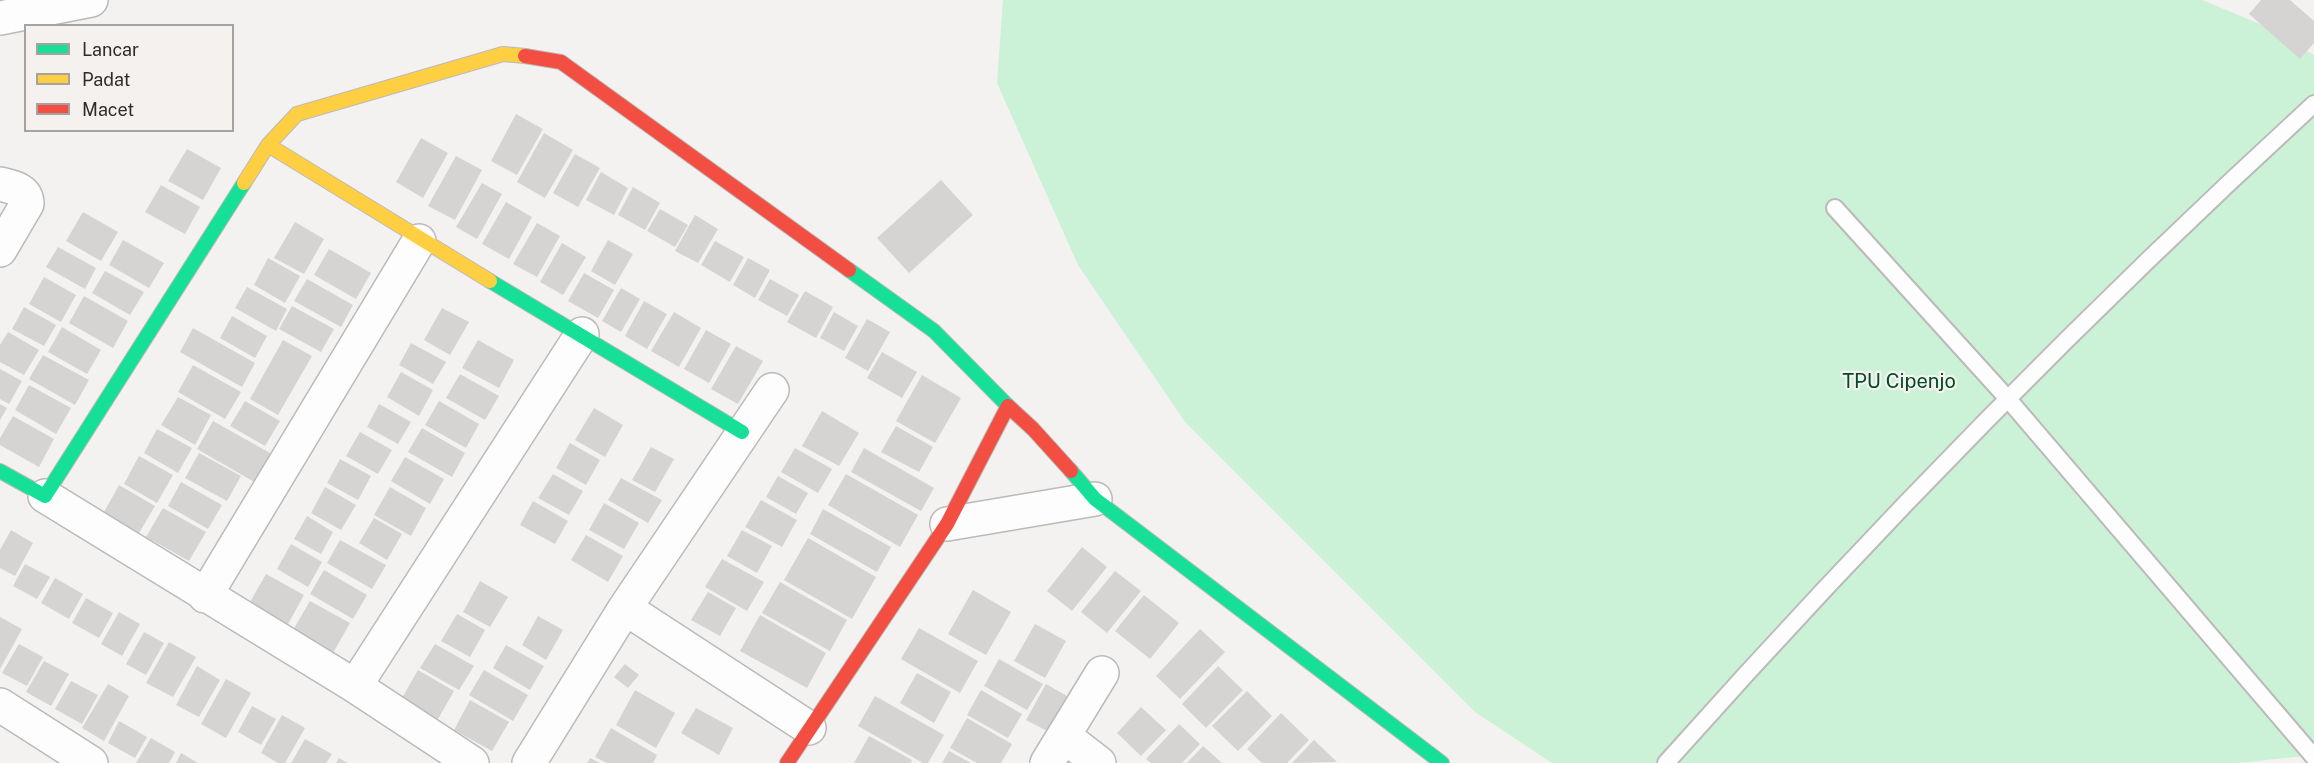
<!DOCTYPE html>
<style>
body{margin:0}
#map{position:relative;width:2314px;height:763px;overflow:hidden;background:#f4f2f0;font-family:"Public Sans",sans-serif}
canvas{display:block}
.legend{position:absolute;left:24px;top:24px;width:210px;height:108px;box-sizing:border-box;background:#f5f1ef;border:2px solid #a5a2a1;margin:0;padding:8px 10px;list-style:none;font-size:18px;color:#2d2c2b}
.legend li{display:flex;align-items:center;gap:12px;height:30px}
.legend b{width:30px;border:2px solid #a5a2a1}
</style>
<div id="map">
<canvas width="2314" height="763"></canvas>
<ul class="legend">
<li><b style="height:8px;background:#16e098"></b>Lancar</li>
<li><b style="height:8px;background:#ffcf43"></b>Padat</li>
<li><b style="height:8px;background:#f24e42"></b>Macet</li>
</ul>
</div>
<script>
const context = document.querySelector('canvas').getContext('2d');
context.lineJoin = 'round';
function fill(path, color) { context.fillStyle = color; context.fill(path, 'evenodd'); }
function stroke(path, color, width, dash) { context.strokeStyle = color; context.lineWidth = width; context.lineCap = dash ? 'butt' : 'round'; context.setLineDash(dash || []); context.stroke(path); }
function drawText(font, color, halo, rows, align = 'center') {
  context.font = font + ' "Public Sans",sans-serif'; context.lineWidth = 4.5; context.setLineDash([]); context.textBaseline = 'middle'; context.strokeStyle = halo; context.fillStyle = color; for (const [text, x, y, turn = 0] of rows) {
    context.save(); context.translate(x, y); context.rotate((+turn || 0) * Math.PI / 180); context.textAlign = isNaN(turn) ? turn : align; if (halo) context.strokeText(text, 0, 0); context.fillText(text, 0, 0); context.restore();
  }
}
fill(new Path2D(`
 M1003,0H2202L2277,31L2314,55V755L2237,763H1552L1475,712L1185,422L1078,265L997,83Z`), '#cbf1d6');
fill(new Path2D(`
 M2261,0H2290L2314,21V43L2300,59L2249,14Z
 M516,114L543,129L517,175L491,161Z
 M544,133L573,150L545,198L517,182Z
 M421,138L448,153L423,198L396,182Z
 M187,149L221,168L203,200L168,181Z
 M575,154L600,168L578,207L553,193Z
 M456,156L482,170L455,220L428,206Z
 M601,172L628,188L614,215L586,200Z
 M941,180L973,215L909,273L877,238Z
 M482,183L502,194L477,239L456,227Z
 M161,185L200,207L185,234L145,212Z
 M633,187L660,203L645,230L618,215Z
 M506,202L532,217L509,259L482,244Z
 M660,209L688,225L675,247L647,231Z
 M83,212L118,232L101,261L66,241Z
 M695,215L718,229L698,263L675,251Z
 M295,222L324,239L304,274L274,258Z
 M537,223L560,236L537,277L513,264Z
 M123,240L164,263L149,288L109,265Z
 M608,240L633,254L615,285L591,271Z
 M715,241L744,257L730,282L701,265Z
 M562,243L586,257L563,295L540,282Z
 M58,247L96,268L85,289L46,267Z
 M329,249L371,273L356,299L314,275Z
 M268,258L300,276L285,303L254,285Z
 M748,258L770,270L755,298L733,285Z
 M105,271L144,292L130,315L92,293Z
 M584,273L614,290L598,318L568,301Z
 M44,277L76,295L61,322L29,304Z
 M307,279L353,305L341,327L294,301Z
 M770,279L799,295L787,316L758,300Z
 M247,287L287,309L276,331L235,308Z
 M621,288L640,299L621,332L602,321Z
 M805,291L833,307L816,338L787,322Z
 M84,296L128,321L113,348L69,323Z
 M644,301L667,314L647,349L625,336Z
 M292,306L334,329L321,352L279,329Z
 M24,307L56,325L44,346L12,329Z
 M442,308L469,322L450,355L424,340Z
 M674,312L701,328L679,367L651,351Z
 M834,312L858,326L844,351L820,338Z
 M232,316L267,336L255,358L220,338Z
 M867,319L890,332L868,371L845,358Z
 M62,327L101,350L87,374L48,352Z
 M193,328L255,363L242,387L180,352Z
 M706,330L731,344L709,383L684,369Z
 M8,332L39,350L24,375L0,362V345Z
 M283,340L312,356L278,415L250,399Z
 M478,340L514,360L499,388L462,368Z
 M411,343L446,362L433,384L399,365Z
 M736,346L763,361L738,404L711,389Z
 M882,352L917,372L902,398L867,378Z
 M43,355L89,380L75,405L29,379Z
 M193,365L241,392L225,419L178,392Z
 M0,369L22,381L9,404L0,399Z
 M401,372L433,390L419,416L387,397Z
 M460,374L499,396L485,420L446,398Z
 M922,375L961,398L935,443L896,421Z
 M29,385L71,408L56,434L15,410Z
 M178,397L211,415L195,445L161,425Z
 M245,401L280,421L265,446L230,426Z
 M439,401L479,424L466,448L425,425Z
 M0,404L7,408L0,420Z
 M379,404L411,422L398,444L367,427Z
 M594,408L623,425L605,457L575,440Z
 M822,411L859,433L839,466L802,446Z
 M13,416L54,439L39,467L0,445V438Z
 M213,421L279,458L263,487L197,449Z
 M896,426L933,447L919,472L881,452Z
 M422,428L465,453L452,477L408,452Z
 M157,429L192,448L178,473L144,453Z
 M360,432L392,450L378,474L346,456Z
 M570,443L600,460L586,485L556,468Z
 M651,447L674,459L655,492L632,480Z
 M795,448L832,469L818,493L781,472Z
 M864,448L934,488L921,511L851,472Z
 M199,453L241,476L227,501L185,478Z
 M139,456L173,475L157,503L124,484Z
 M405,457L444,479L430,504L391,481Z
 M340,459L371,476L358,500L327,483Z
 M553,474L583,491L569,515L538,498Z
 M846,474L918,515L900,547L828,505Z
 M778,476L808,493L796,514L766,497Z
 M621,478L662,500L648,523L608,500Z
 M181,482L222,505L208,529L168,506Z
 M119,485L155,506L139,533L104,512Z
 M325,487L356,505L341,530L311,513Z
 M390,487L426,508L411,536L374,515Z
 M761,500L797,520L782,547L745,527Z
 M533,501L568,521L555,544L520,525Z
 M604,503L639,523L624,549L589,530Z
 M163,508L206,532L189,561L146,537Z
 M823,509L891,547L877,572L810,534Z
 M307,516L333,532L321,554L294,539Z
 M374,518L402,534L387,560L359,543Z
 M11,530L33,543L15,576L0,568V550Z
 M742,530L772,546L757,573L727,556Z
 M586,535L623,556L608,582L571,560Z
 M808,538L876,577L852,619L784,580Z
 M340,540L386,565L372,589L327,563Z
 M291,544L322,562L308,587L277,569Z
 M1082,547L1107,567L1072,611L1047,591Z
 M722,559L764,582L747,611L705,587Z
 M25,564L50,577L37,599L13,586Z
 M324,570L367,595L353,619L310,594Z
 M1115,571L1141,591L1107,633L1081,612Z
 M266,574L304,595L287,626L249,604Z
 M55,578L83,594L69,619L41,603Z
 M480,581L508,597L490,627L463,612Z
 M780,582L847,620L830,651L762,613Z
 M973,590L1011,612L986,655L948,634Z
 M708,592L736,608L720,636L691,620Z
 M1144,595L1179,623L1150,659L1115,631Z
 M86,598L113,613L99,638L72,623Z
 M310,601L350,623L333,653L293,630Z
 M119,612L140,624L122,656L101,644Z
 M457,614L485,630L470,657L441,641Z
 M760,615L826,653L807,688L740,651Z
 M538,616L563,630L546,660L522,645Z
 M0,617L22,629L0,669Z
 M1035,624L1066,641L1045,678L1014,661Z
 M919,628L978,661L960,693L901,659Z
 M1200,629L1225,652L1180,699L1156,676Z
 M144,632L164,643L146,675L126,664Z
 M169,642L196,657L173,697L146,683Z
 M19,644L43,657L27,686L2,673Z
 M435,644L474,666L459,690L420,668Z
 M506,645L544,666L530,690L493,668Z
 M999,659L1043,684L1027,710L984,686Z
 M44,661L69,674L51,706L26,692Z
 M625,664L639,675L628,688L614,677Z
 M197,666L220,680L199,717L176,705Z
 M1218,666L1243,690L1206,728L1182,704Z
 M418,670L454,691L438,719L402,698Z
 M484,670L528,695L513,721L469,695Z
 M917,673L951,692L934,723L900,703Z
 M226,679L251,693L226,738L201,724Z
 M71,681L98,695L82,724L55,709Z
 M108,684L129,696L104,741L82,728Z
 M1046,684L1067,696L1047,731L1026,720Z
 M635,690L675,713L656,748L616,725Z
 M981,690L1022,714L1008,738L967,715Z
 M1247,691L1272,716L1238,751L1212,726Z
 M875,696L944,735L928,763H923L858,726Z
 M470,700L509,722L492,751L454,730Z
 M252,706L276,719L261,745L238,732Z
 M1141,707L1166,730L1141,756L1117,733Z
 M696,708L733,728L719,755L681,733Z
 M1281,713L1309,740L1287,763H1262L1247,749Z
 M282,715L305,728L285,763H278L261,753Z
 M967,718L1012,744L1001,763H977L950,748Z
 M119,721L147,737L135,758L108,743Z
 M1179,724L1200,744L1182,763H1151L1146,759Z
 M611,728L657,755L653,763H607L595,757Z
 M869,736L912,760L911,763H854Z
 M151,738L175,752L169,763H136Z
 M305,739L332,754L326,763H291Z
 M1314,740L1337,762L1292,763Z
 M1203,746L1222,763H1187Z
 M949,751L971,763H942Z
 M181,753L198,763H176Z
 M339,758L348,763H336Z
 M590,758L600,763H587Z`), '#d5d4d2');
const lane = new Path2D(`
 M1835,208L2008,399L2314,757
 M1666,763C1871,533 2087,312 2314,104`);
const street = new Path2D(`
 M0,18L91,0
 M0,184C12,187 27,189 27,204L0,250
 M772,390L625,608L809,728
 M45,496L355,686L472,763
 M947,524L1095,499
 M205,596L419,241
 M355,686L582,334
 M0,705L91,763
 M1064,736L1099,763
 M529,763L625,608
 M1047,763L1102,673`);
const fast = new Path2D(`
 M849,270L934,331L1008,406
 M490,281L742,432
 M0,471L45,496L244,183
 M1071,471L1095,499L1442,763`);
const slow = new Path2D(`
 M268,145L297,114L503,54L525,56
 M244,183L268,145L490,281`);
const jam = new Path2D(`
 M525,56L561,62L849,270
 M787,763L947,524L1008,406L1033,429L1071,471`);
stroke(lane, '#bbbab9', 20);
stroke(street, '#bbbab9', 36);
stroke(fast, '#bbbab9', 16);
stroke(slow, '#bbbab9', 16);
stroke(jam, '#bbbab9', 16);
stroke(lane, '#fdfdfd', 16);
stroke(street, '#fdfdfd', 33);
stroke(fast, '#16e098', 14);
stroke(slow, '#ffcf43', 14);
stroke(jam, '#f24e42', 14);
drawText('20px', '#024b27', '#f5f1ef', [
 ["TPU Cipenjo",1899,382]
]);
</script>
